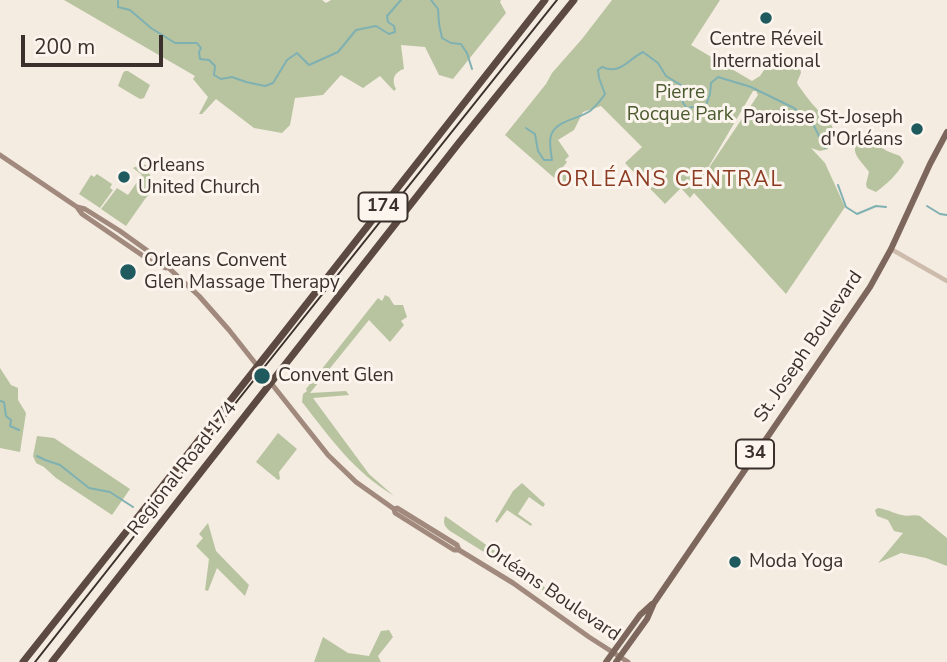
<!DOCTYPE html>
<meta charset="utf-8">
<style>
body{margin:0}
#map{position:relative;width:947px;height:662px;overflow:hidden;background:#f4ebe1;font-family:"Nunito Sans",sans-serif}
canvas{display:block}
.scale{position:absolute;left:21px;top:35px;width:142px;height:32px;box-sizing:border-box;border:4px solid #3b302b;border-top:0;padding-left:9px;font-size:21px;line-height:24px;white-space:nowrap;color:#3b302b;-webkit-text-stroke:5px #fbf5ee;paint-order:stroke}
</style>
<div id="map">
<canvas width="947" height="662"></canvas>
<div class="scale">200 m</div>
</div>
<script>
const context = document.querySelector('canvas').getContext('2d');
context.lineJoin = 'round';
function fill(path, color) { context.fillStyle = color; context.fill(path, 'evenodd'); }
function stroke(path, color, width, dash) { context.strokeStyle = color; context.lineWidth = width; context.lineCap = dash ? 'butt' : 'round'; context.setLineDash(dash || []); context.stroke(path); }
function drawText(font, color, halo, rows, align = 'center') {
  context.font = font + ' "Nunito Sans",sans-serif'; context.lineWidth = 6; context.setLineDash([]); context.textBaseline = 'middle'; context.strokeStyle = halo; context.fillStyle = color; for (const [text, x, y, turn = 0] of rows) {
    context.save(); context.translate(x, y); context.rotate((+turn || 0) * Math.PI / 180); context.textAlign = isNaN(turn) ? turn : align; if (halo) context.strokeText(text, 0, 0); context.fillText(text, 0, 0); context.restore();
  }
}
fill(new Path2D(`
 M64,0H322L326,3L331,0H501L500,2L506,13L453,79L439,75L425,47L401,45L404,69C394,72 391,80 396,89L394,91L380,76L363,88L341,75L323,95L295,98L290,125L282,133L254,128L216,99L202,114H199L208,97L193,79L195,76Z
 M612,0H720L691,45L752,81L760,76L775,54L786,59H799L801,73L797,82L798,85C804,93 810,102 817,109C832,124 839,127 828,149L820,151L811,148L825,163L845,207L786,294L694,193L690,198L681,188L665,204L625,163L642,147L601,106L583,112L574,130L558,140L569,156L565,160L567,162L563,167L579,179H582L581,184L560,183L505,135L546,84L552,73L582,39ZM753,91H756L758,95L702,178Z
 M125,71H128L150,85L144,98L140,99L118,86L123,73Z
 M862,139L872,142L887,151L900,156L904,162C897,175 888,183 876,192L867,188L866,184L869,172C863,162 845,150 862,139Z
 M141,164L146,165L155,188L145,199L126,226L101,209L117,188L128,195L142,175L133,168Z
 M97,174L112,184L110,188L113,190L100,208L79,194L91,175L94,177Z
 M385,295L389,297L394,305H403L407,317L401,321L404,325L390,342L369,320L310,393L346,391L349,395L313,398L369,474L394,496C352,470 332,440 302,402L303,394L307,391L306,389L378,298L382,301Z
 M0,368L11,385L18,388V400L26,413L20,452L0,448Z
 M278,433L297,449L279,472L280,479L278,480L256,462Z
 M37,436L54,438L130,489L112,515L56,478L44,467L36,463L33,456Z
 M522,483L545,504L543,507L529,497L518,514L532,524L531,526L507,510L497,523L495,521L513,491Z
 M878,508C890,510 892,513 902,515C908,517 913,514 920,516L947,538V566L926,558L901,553L878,563L903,533L894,531L888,520L877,516L875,510Z
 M445,516L525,572L593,625L513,570L450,531C444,526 443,523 445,516Z
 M208,523L216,551L249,585L245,596L217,568L208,591L205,590L209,559L196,546L203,538L199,534Z
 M389,630L393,637L378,656L381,662H314L323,637L348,653L369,656L381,631Z`), '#b8c4a0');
stroke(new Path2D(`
 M118,0V7L130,10L151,28L175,43H197L201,48L199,52L200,59L209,60L215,66L214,75L221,79L232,77L246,82L265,86L273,83L287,60L297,53L309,65L338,52L356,30L376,26L389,34L395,32L394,26L388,22L387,16L401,0
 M431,0L438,9L439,24L442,38L451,43L461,44L467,53L472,69
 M526,128L535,134L538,151L544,160H552C551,152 548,140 552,133C558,120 579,119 590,111C596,106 601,100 605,94L599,78L598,70L602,67C621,75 627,60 643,52L658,63L666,76L681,85L683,103L687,108L706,105L710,94L711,83L718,77L751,87L794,108L802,115L809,116L825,148
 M838,185L846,207L857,214L876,206L886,207
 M927,206L940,214L947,215
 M0,401L4,402L6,416L11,420L10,426L19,430
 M37,456L45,460L60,465L89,488L110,492L133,507`), '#7fb0b2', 2);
stroke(new Path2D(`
 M891,249L947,281`), '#cdbbac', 4.5);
stroke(new Path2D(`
 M0,155L77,207L85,209L120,231L159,259L199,296L229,330L328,455L356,482L394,509L395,513L454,550H459
 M77,207L82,214L155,264L166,268
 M394,509L397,508L457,545L459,550L513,583L589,637L628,662`), '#a18a7d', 5);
stroke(new Path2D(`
 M606,662L640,615L652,604
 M616,662L647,619L654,603L870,287L891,249L930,164L947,132`), '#7d675c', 6);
stroke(new Path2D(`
 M23,662L279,339L545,0
 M52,662L458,144L574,0`), '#5c4a42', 7);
stroke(new Path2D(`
 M35,662L132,539L238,400L557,0`), '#3b302b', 2);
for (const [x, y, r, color] of [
 [766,18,7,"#1f5a5e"],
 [917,129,7,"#1f5a5e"],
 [124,177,7,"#1f5a5e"],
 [128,272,9,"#1f5a5e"],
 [262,376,9,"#1f5a5e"],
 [735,562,7,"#1f5a5e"]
]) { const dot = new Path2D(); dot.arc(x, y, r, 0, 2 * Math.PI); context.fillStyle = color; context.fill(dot); stroke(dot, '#fbf5ee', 2.5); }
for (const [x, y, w] of [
 [383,207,49],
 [755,454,38]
]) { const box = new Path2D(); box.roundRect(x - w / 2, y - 14.5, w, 29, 5); context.fillStyle = '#fbf5ee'; context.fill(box); stroke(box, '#3b302b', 2); }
drawText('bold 18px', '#3b302b', null, [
 ["174",383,207],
 ["34",755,454]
]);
drawText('19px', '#3b302b', '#fbf5ee', [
 ["Centre Réveil",766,40,"center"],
 ["International",766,62,"center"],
 ["Paroisse St-Joseph",903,118,"right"],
 ["d'Orléans",903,140,"right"],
 ["Orleans",138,166],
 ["United Church",138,188],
 ["Orleans Convent",144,261],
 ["Glen Massage Therapy",144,283],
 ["Convent Glen",278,376],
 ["Moda Yoga",749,562]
], 'left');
drawText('19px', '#4a5a2e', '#fbf5ee', [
 ["Pierre",680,93],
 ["Rocque Park",680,115]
]);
drawText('19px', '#3b302b', '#fbf5ee', [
 ["St. Joseph Boulevard",809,347,-56],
 ["Regional Road 174",183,469,-52],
 ["Orléans Boulevard",552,593,34]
]);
context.letterSpacing = '2px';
drawText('21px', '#8c3b22', '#fbf5ee', [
 ["ORLÉANS CENTRAL",670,181]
]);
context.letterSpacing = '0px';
</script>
